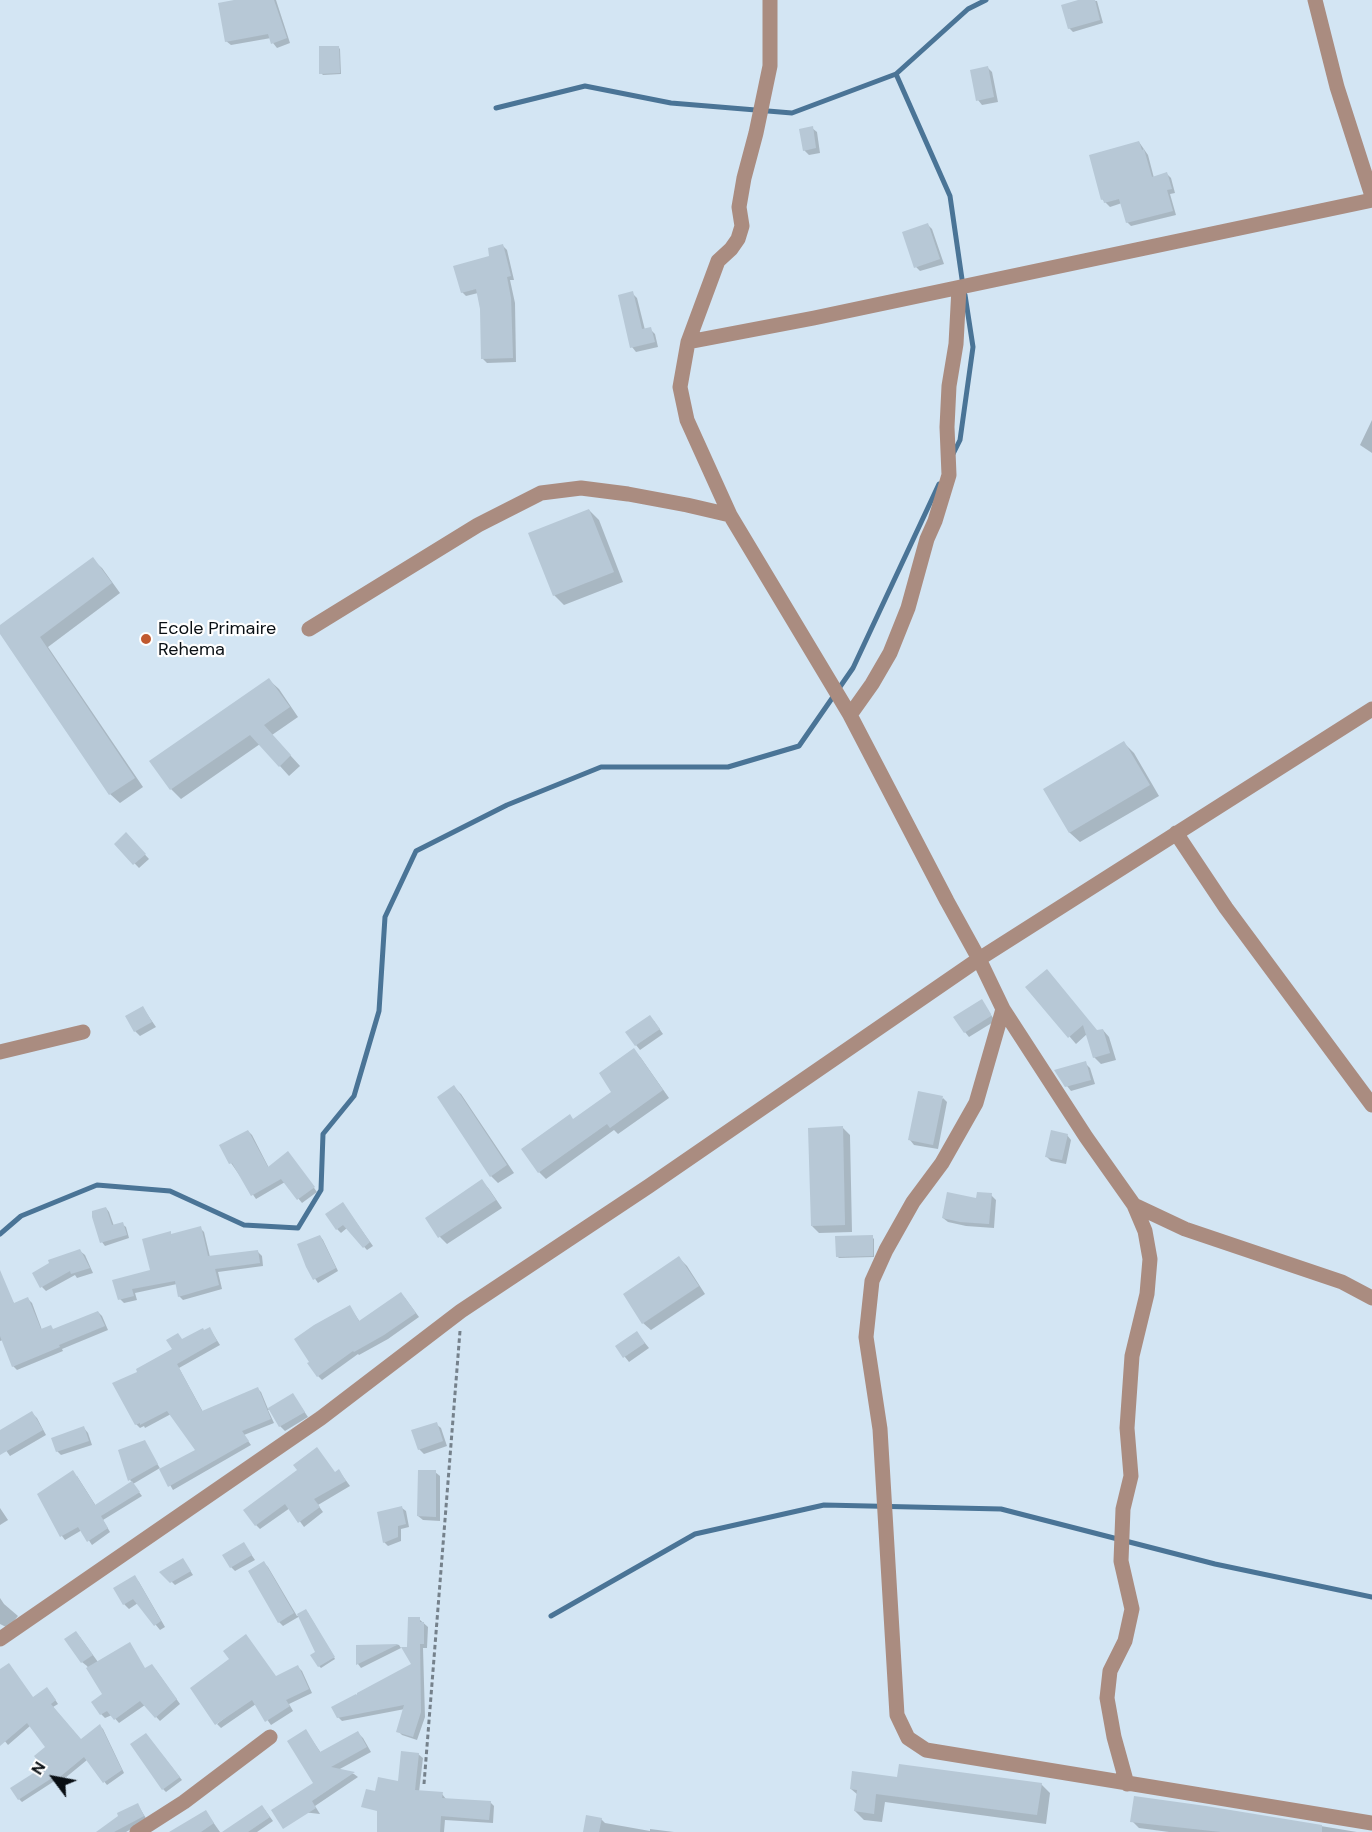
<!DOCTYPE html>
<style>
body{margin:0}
#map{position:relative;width:1372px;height:1832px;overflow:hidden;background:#d3e5f3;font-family:"DM Sans",sans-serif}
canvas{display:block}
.north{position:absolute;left:24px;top:1748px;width:60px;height:60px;-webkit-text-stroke:4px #fff;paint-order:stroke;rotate:302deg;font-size:16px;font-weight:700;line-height:24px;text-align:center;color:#090f14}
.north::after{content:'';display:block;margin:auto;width:21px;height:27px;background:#090f14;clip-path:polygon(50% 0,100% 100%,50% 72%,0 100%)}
</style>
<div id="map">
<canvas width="1372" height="1832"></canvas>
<div class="north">N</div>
</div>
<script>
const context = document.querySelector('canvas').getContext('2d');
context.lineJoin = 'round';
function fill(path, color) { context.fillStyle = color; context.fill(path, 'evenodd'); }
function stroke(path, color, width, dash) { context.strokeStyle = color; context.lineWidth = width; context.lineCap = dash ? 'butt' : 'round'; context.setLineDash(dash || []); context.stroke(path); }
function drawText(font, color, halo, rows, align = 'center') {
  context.font = font + ' "DM Sans",sans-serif'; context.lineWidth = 4.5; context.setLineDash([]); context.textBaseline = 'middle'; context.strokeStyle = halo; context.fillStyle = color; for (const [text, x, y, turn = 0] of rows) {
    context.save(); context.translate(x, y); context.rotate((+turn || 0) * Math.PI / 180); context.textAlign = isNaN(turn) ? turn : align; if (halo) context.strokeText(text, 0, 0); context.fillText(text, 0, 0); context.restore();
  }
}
fill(new Path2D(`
 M243,0H276L290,43L277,48L273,43L271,38L231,45L226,41Z
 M1083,0L1097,1L1103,23L1073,32L1069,28Z
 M338,47L340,49L341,74L323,75L321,73Z
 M988,68L992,72L998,102L982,105L978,100Z
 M812,128L817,132L820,153L809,155L804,150Z
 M1139,142L1148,155L1154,178L1167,174L1171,178L1175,193L1170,194L1176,215L1131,226L1127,222L1122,203L1110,207L1102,199Z
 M928,225L932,229L944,264L920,271L916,267Z
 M503,246L507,250L514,280H510L515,303L516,362L487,363L483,359L482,309L478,293L466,296L462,292L491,257Z
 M632,293L637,298L645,330L650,329L655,334L658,347L636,352L632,347Z
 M1372,420V453L1360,445Z
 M589,510L599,520L623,582L564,605L554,595Z
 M92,559L102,568L120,593L48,647L143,787L120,803L110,794L0,631V626Z
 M269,680L279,689L298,717L272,735L300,766L289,776L260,744L181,799L171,789L152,761Z
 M1124,743L1134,753L1159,796L1080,842L1070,833L1045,790Z
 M126,834L149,859L139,868L116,844Z
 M1027,987L1097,1032L1103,1030L1109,1037L1116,1060L1101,1064L1094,1057L1087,1034L1076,1044Z
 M982,1001L995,1021L969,1037L965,1032Z
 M143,1008L156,1027L140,1036L135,1031L127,1017Z
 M654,1021L663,1034L640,1050L636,1045Z
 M634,1050L641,1058L669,1098L618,1134L614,1130L546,1179L539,1172L574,1120L613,1092Z
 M1085,1063L1090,1068L1095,1084L1071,1091L1067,1086Z
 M454,1087L461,1094L514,1173L498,1183L491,1176Z
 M943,1098L947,1102L938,1149L914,1145L910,1140Z
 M843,1128L850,1135L852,1232L819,1233L812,1226Z
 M248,1131L252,1135L269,1168L291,1156L317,1192L302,1203L285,1182L256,1199L231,1163Z
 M1067,1135L1071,1140L1066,1164L1051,1161L1046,1156Z
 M482,1181L489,1189L502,1208L447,1244L440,1237L427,1218Z
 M991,1195L996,1200L994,1228L966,1226L948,1222L943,1218Z
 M106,1208L109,1212L114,1226L122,1224L126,1227L129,1238L105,1246L102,1242L92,1213Z
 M346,1208L373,1246L367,1250L347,1228L341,1233L337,1229Z
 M200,1228L204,1232L210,1257L258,1252L262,1256L263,1266L218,1272L222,1289L183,1300L179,1296L177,1284L135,1293L137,1300L124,1303L120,1299L151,1271L170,1233L172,1235Z
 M320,1236L323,1240L338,1271L318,1283L307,1267Z
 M872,1237L874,1239V1257L839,1258L837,1256Z
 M80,1251L85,1255L93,1273L77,1278L75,1275L46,1291L42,1287L51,1264Z
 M679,1258L687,1266L705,1294L651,1330L643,1323Z
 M405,1298L419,1317L388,1339L359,1355L358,1354L322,1380L318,1376L350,1307L360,1322Z
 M28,1299L32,1303L42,1330H54L98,1312L102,1316L108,1330L62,1349L63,1351L17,1370L13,1366L3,1340L0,1341V1306L12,1301L15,1304Z
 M210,1329L220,1345L179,1368L203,1412L258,1389L261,1392L268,1409L293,1395L308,1417L285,1431L280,1426L270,1409L268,1410L274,1423L244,1435L251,1445L173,1490L160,1468L133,1484L142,1496L103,1520L110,1532L92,1545L82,1530L65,1540L62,1536L39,1494L77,1476L96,1506L132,1482L130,1480L144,1442L161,1470L198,1450L171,1414L145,1428L144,1426L140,1428L136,1424L139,1372L174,1350L183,1341Z
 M637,1333L649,1348L629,1362L617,1347Z
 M32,1413L37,1418L46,1435L10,1456L0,1442V1432Z
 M436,1424L441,1428L447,1446L424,1454L419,1449Z
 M84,1428L88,1433L92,1445L61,1455L57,1451Z
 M299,1470L336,1473L339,1471L350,1486L318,1505L323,1512L304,1527L290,1508L260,1529L256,1525Z
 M435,1472L440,1476V1521L423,1520L418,1516Z
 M0,1508L8,1520L0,1525Z
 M402,1508L406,1511L409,1527L401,1529V1541L388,1546L384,1542Z
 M244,1544L255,1560L235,1571L231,1567Z
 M264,1563L268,1567L297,1616L306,1611L308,1613L335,1659L321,1668L319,1666L317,1652L300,1616L283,1626L279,1622Z
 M186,1564L193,1575L175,1585L162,1572Z
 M135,1577L139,1582L165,1627L160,1630L138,1603L129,1609L124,1604Z
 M0,1598L4,1604L18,1616L8,1628L0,1624Z
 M419,1619L428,1627L427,1648H423L425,1717L417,1740L402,1735L398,1731L405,1709L342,1721L338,1717L359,1698L413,1665L408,1649Z
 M80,1637L98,1662L156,1670L180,1704L160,1721L145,1705L119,1723L112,1715L105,1718L101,1714L104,1695L87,1666L82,1662L66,1640Z
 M399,1645L401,1648L361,1668L358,1664L357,1646Z
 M298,1667L302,1671L312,1693L289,1704L293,1711L271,1725L256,1704L221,1728L217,1724L276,1677Z
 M0,1671L33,1698L50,1692L58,1704L53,1707L81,1740L100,1726L103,1729L124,1773L107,1785L87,1760L59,1783L56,1780L22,1802L19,1799L45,1767L47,1748L30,1726L8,1745L0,1735Z
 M306,1731L321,1753L358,1733L363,1738L371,1752L338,1770L354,1774L358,1777L315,1806L320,1814L285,1810L315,1784Z
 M149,1738L182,1780L166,1792L163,1789Z
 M418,1754L423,1758L419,1792L442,1794L446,1799L490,1802L494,1806L493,1823L445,1820L444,1832H383L399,1783Z
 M898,1779L1041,1784L1050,1793L1046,1824L885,1802L882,1822L864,1820L855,1811L858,1795L851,1789Z
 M138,1805L147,1820L126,1832H98Z
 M1206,1807L1357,1832H1169L1139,1828L1132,1821Z
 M265,1810L273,1821L257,1832H225Z
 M206,1812L220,1832H172Z
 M601,1819L605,1823L650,1831V1829L674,1832H584Z`), '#0003');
stroke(new Path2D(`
 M896,74L950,196L963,286
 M496,108L585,86L671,103L792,113L896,74L968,9L986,0
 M953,454L960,440L973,347L965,295
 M0,1234L21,1216L97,1185L170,1191L244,1225L298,1228L321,1190L323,1134L354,1096L379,1011L385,917L416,851L507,805L601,767H728L799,746L853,668L939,484
 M551,1616L695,1534L824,1505L1001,1509L1215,1564L1372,1597`), '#4a7496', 5);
fill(new Path2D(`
 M234,0H274L287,38L271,44L268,34L225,42L218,3Z
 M1078,0H1095L1100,20L1068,29L1061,5Z
 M319,46H339L340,73L319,74Z
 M988,66L994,97L976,101L970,70Z
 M813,126L816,148L803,151L799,129Z
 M1139,141L1142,150L1144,149L1152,177L1167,172L1172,189L1167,190L1173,211L1126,223L1119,199L1104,203L1103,199L1101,200L1089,155Z
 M928,223L940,259L914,268L902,232Z
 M503,244L511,276L507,277L511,298L513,358L481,359L480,309L476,289L461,293L453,266L489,256L488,248Z
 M633,291L642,329L651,327L655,342L630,348L618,295Z
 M589,509L614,572L553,596L528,533Z
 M93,557L112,583L40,637L135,778L109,795L0,634V625Z
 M269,678L290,707L264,725L291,755L279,767L250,735L170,790L149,761Z
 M1124,741L1150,785L1069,833L1043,789Z
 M126,832L146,854L133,865L114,844Z
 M1047,969L1097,1030L1103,1029L1110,1053L1093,1058L1083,1025L1068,1038L1025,987Z
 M982,999L991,1014V1016L964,1033L953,1017Z
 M143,1006L152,1022L134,1032L125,1016Z
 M650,1015L660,1029L635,1046L625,1032Z
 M634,1048L663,1090L610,1128L607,1124L538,1173L521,1149L570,1114L573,1119L611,1092L599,1073Z
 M1086,1061L1091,1080L1065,1087L1054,1070Z
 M454,1085L507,1165L490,1177L437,1097Z
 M918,1091L943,1096L933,1145L908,1140Z
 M843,1126L845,1225L811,1226L808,1128Z
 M248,1130L268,1167L288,1151L315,1187L297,1200L281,1179L251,1196L232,1163L229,1164L219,1145Z
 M1051,1130L1068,1134L1062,1160L1045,1157Z
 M482,1179L496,1200L438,1238L425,1218Z
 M947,1192L976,1198L977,1192L992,1193L989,1224L960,1222L942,1218Z
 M343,1202L370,1242L363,1248L343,1225L336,1230L325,1214Z
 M106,1207L112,1225L123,1222L127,1235L100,1243L92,1217V1211Z
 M201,1226L208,1256L258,1250L260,1263L215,1269L219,1285L178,1297L175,1281L132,1289L134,1296L118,1300L112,1280L150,1270L142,1239L171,1231V1234Z
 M320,1235L336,1268L313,1280L306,1267L297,1244Z
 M873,1235V1256L836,1257L835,1236Z
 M80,1249L90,1268L71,1274L70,1271L40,1288L32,1273L49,1263L48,1260Z
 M679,1256L699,1286L642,1324L623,1294Z
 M0,1270L14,1303L28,1297L41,1329L51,1325L53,1329L98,1311L105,1326L59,1345L60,1347L12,1367L0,1336Z
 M401,1292L416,1313L384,1335L354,1352L353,1351L317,1377L307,1363L309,1362L294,1339L314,1325L350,1305L359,1321Z
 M210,1327L217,1341L177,1364L202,1411L258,1387L271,1419L242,1431L249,1441L168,1487L159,1469L195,1450L167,1411L140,1425V1423L135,1425L112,1383L137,1372L136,1369L172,1349L166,1340L178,1333L182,1339L203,1328L204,1330Z
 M637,1331L645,1343L623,1358L615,1346Z
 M293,1393L305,1412L279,1427L268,1408Z
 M32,1411L43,1430L0,1455V1430Z
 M437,1422L443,1441L418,1450L411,1430Z
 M84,1426L89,1441L56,1452L51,1438Z
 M145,1440L158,1464L128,1481L118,1450Z
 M317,1447L335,1472L339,1469L346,1481L314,1499L320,1507L298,1523L285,1504L255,1526L243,1510L297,1470L293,1465Z
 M73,1470L95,1505L132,1481L140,1492L101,1516L108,1528L87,1542L78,1527L60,1537L37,1494Z
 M418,1470H436V1517L417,1516Z
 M402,1506L406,1524L398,1526V1537L383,1543L377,1512Z
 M244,1542L252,1555L230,1568L222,1555Z
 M183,1558L191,1571L170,1583L159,1572Z
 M264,1561L294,1613L278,1623L248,1571Z
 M135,1575L161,1621L154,1626L133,1599L123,1605L113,1588Z
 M306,1609L335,1657L318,1667L310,1655L315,1652L297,1614Z
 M408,1617H420V1622H424V1644H420L421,1712L413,1737L396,1732L404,1705L337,1718L331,1707L356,1694L357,1695V1693L411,1664L401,1647H407Z
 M76,1631L93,1655L81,1663L64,1639Z
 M246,1634L276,1676L298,1665L309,1689L286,1700L290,1706L265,1722L252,1700L215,1725L190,1688L229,1659L223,1651Z
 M130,1642L145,1668L152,1664L177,1699L155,1718L140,1701L114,1720L107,1711L100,1715L91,1702L102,1694L86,1668Z
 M399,1644L356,1665V1645Z
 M9,1663L33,1697L47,1687L56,1700L51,1704L81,1739L100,1724L122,1770L103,1783L84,1757L55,1781L52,1778L18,1800L10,1788L43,1767L34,1756L45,1747L27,1723L0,1746V1669Z
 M306,1729L320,1752L358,1731L367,1747L331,1767L355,1772L312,1801L316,1808L283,1829L271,1810L313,1783L287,1741Z
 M146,1733L180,1777L162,1790L130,1744Z
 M401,1751L419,1753L415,1790L443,1792L442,1798L491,1801L489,1820L441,1816L440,1832H377V1811L361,1807L366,1789L375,1791L378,1777L398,1781Z
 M899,1764L1042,1783L1037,1815L876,1794L874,1814L854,1811L857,1790L850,1789L852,1771L897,1777Z
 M1134,1796L1206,1806L1322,1825V1832H1221L1130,1822Z
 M138,1803L144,1816L114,1832H96L118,1816L117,1813Z
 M262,1805L270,1817L248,1832H222Z
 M206,1810L214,1823L201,1832H169Z
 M586,1815L602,1818L599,1832H583Z`), '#b7c8d6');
stroke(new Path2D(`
 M424,1784L460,1331`), '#75818b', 3, [4.5, 3]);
stroke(new Path2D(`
 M1315,0L1337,87L1372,196
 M688,342L814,318L1372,200
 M730,515L687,420L680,387L688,342L718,261L731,249L738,239L742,226L739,207L744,178L756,133L770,66V0
 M309,629L478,525L541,493L581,488L628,494L687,505L730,515L850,715L947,901L979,959L1003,1009L1086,1137L1134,1205L1185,1229L1342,1282L1372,1298
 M850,715L872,684L890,653L908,608L927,539L935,521L949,475L947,427L949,386L956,344L959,288
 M1176,833L1226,908L1372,1105
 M1003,1009L976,1103L942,1163L913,1202L886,1250L872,1281L866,1337L880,1429L897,1715L908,1738L926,1750L1372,1823
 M0,1052L83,1032
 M0,1639L321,1418L461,1311L649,1186L979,959L1372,709
 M1127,1784L1114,1737L1107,1698L1110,1671L1125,1641L1132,1609L1121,1561L1123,1509L1131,1476L1127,1428L1132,1356L1147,1294L1150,1259L1145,1231L1134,1205
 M137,1832L184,1802L270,1737`), '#aa8c80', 15);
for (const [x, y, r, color] of [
 [146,639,6,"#c0592f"]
]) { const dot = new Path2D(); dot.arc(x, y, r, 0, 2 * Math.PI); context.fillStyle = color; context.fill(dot); stroke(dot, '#fff', 2); }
drawText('18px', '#090f14', '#fff', [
 ["Ecole Primaire",158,629],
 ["Rehema",158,650]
], 'left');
</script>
